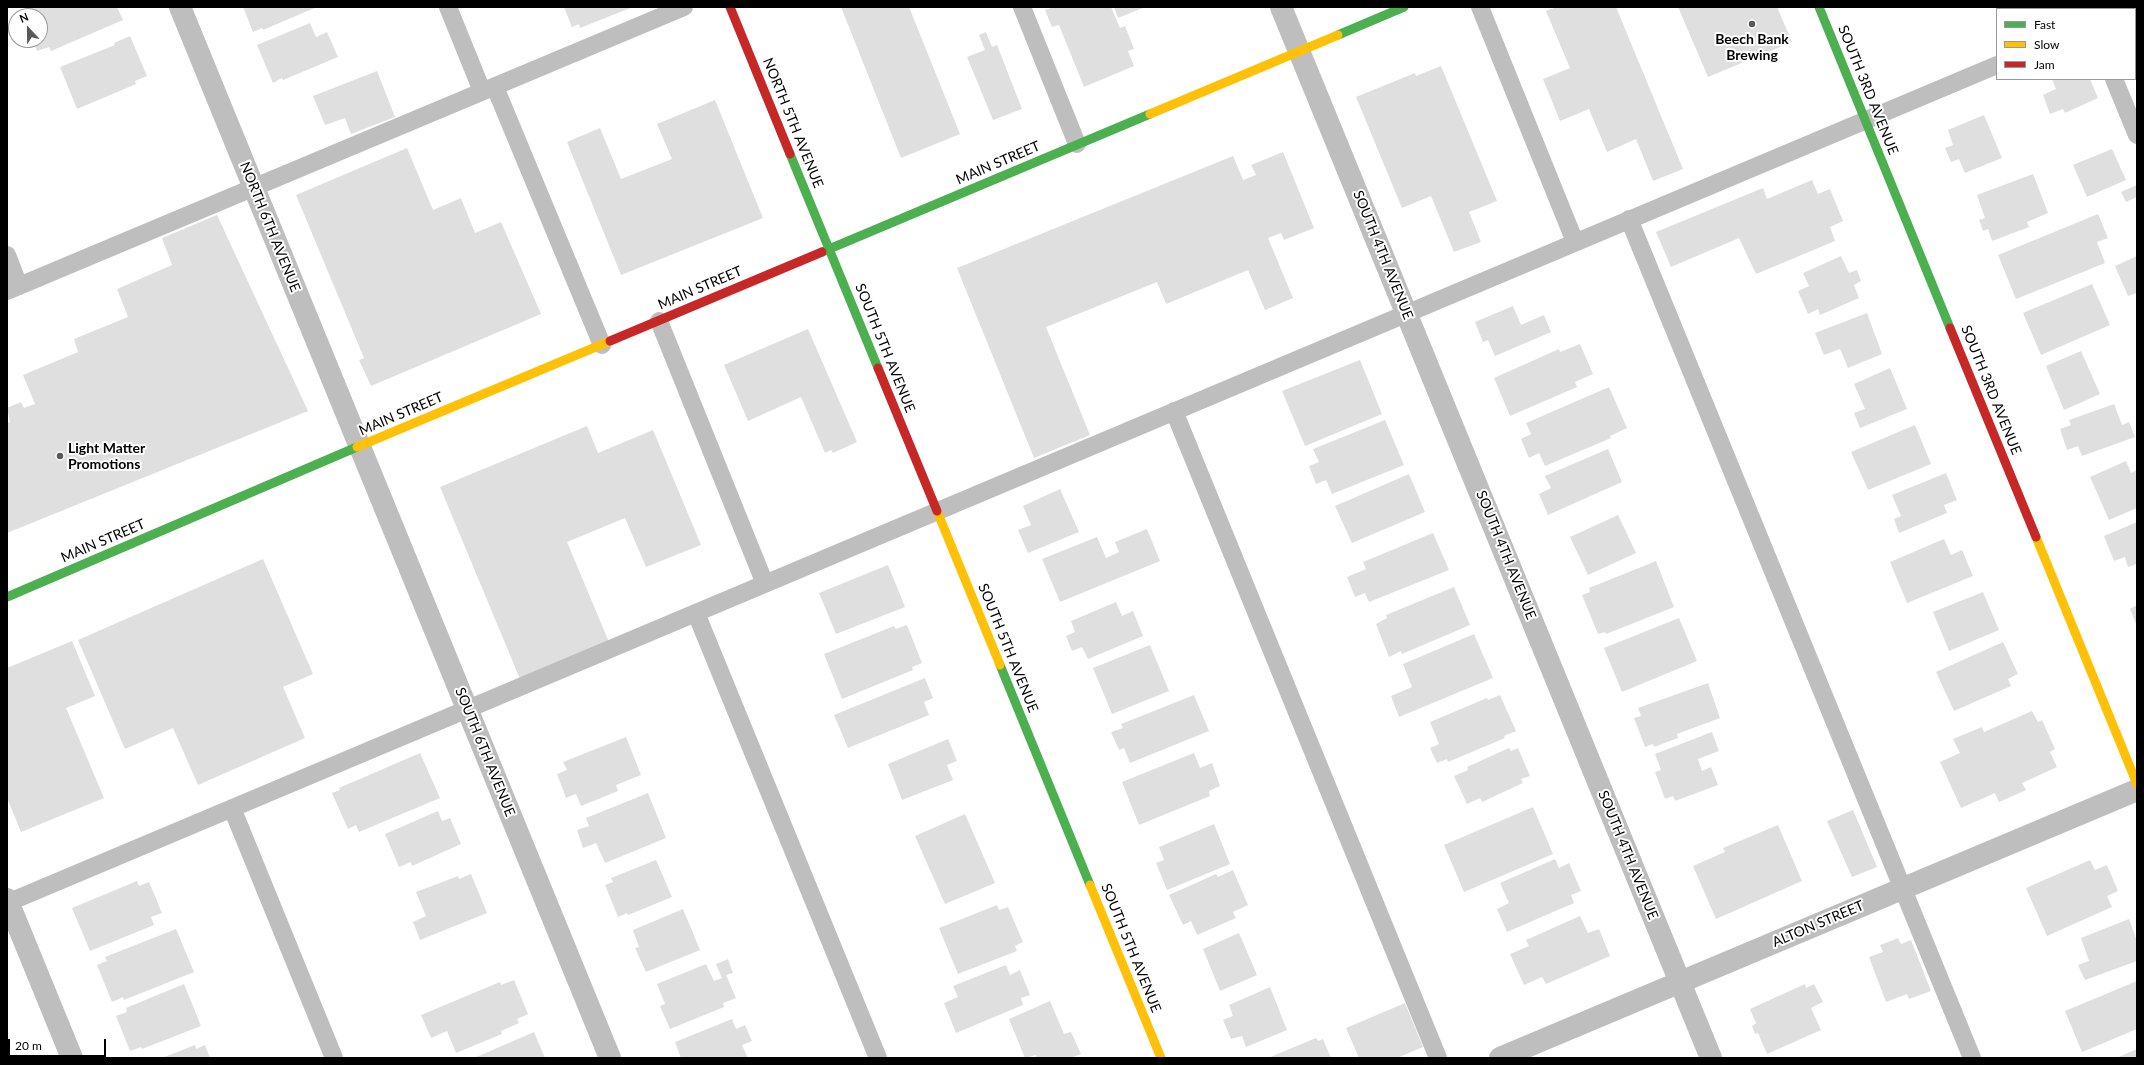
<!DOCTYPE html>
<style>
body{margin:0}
#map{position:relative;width:2144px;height:1065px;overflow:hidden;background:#fff;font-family:Lato,sans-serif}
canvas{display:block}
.frame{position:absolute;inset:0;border:8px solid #000;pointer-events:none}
.legend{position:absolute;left:1996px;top:8px;width:140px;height:72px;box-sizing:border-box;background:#fff;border:1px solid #999;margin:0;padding:5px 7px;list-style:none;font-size:12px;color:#000}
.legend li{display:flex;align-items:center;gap:8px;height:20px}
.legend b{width:20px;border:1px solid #999}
.north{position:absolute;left:8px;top:8px;width:40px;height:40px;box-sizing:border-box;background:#fff;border:1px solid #999;border-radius:50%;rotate:338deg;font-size:11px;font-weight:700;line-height:16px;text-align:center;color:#000}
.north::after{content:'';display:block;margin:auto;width:14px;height:18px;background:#595959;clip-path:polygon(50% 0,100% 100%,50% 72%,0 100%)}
.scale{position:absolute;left:8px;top:1039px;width:98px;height:18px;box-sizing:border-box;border:2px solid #000;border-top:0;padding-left:5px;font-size:12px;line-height:14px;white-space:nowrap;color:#000;-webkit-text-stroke:3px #fff;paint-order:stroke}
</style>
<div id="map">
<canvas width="2144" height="1065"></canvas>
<div class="frame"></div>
<ul class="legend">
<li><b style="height:5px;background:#4caf50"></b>Fast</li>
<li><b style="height:5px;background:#ffc107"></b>Slow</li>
<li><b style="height:5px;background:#c62828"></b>Jam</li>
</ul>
<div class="north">N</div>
<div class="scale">20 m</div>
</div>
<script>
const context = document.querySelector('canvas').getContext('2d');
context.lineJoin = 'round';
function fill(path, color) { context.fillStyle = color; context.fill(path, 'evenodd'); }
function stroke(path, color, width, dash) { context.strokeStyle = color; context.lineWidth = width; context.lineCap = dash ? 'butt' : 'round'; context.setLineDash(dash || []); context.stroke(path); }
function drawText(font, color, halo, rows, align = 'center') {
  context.font = font + ' Lato,sans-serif'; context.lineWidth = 4; context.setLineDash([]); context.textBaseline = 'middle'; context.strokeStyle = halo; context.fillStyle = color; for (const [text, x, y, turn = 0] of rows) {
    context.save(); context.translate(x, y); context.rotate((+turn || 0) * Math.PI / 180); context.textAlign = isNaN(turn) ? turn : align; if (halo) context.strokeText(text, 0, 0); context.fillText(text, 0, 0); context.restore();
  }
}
fill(new Path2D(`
 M32,7H117L123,20L51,51L49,47L37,51L33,40H40V16H23L21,12Z
 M243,7H317L263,30L262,28L253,32Z
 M564,7H633L580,28L579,24L572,27Z
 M841,7H909L960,134L901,158Z
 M1054,7H1111L1120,28L1125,26L1134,49L1128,51L1134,66L1084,87L1059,25L1052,27L1045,10Z
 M1114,7H1145L1118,18Z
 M1557,7H1616L1683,169L1653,181L1636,139L1607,152L1589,109L1560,121L1543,79L1570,68L1546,11Z
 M1678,7H1777L1792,42L1708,77Z
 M2019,7H2046L2041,9H2019Z
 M310,23L316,37L327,32L338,57L283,80L282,78L273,83L257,45Z
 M986,32L992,47L997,45L1022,109L993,120L967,57L985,50L979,35Z
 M2137,32V74L2135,75V33Z
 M130,36L147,76L135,81L136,84L77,109L60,67L115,45L114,43Z
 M1441,66L1497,201L1469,212L1481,242L1454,252L1431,196L1402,208L1356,97L1415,73L1416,76Z
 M377,71L395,117L351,134L345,118L325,125L313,96Z
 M2052,79H2090L2098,98L2065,113L2063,109L2050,114L2043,95L2056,89Z
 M715,100L763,218L621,275L567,142L600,128L621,179L672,159L657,124Z
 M1984,115L2002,158L1965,173L1959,159L1951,162L1945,148L1953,145L1948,130Z
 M407,148L433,210L461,198L475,233L501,222L541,314L371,386L359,360L364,358L296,195Z
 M2112,149L2126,180L2087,197L2073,165Z
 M1283,152L1314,228L1284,240L1281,233L1268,238L1293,298L1265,310L1248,270L1166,304L1157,282L1046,327L1090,435L1034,458L957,268L1233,156L1243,180L1256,175L1251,165Z
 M2033,174L2048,213L2027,222L2029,227L1992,241L1988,229L1983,231L1979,220L1985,218L1977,195Z
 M1812,180L1818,194L1830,189L1843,221L1830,227L1835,241L1756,274L1739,238L1671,267L1656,232L1763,188L1767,199Z
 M2137,185V197L2126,202L2121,192Z
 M2098,214L2108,238L2097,242L2105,263L2016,299L1998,255Z
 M217,215L308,411L7,533V423L10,422L7,408L21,402L24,408L35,404L23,375L78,352L74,339L128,317L117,289L172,265L162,238Z
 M1841,256L1849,273L1857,270L1861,281L1854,285L1859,298L1820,315L1818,309L1808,314L1798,291L1809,286L1803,273Z
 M2137,256V293L2128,296L2115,266Z
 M2092,284L2110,325L2041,355L2023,313Z
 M1513,306L1521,325L1544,315L1551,332L1495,356L1488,340L1483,342L1475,322Z
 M1867,313L1882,354L1848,368L1840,349L1824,355L1815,333Z
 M808,329L857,442L833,453L831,450L825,453L801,397L748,421L724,365Z
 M1580,344L1593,374L1575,382L1577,387L1510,416L1494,378L1559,349L1560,352Z
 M2081,351L2100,394L2064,410L2046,366Z
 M1360,360L1382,414L1305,446L1282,391Z
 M1890,368L1907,409L1860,428L1854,413L1865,409L1854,384Z
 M1609,387L1627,428L1610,436L1611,438L1545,466L1539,453L1529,458L1521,439L1531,434L1526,423Z
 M2114,404L2122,425L2129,422L2135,437L2082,456L2078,446L2067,450L2060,429L2071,425L2069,420Z
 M1385,420L1404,465L1332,494L1326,480L1316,484L1309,466L1319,462L1313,449Z
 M1915,425L1931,464L1868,490L1851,452Z
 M587,426L598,453L653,430L701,545L646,567L625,518L567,542L609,642L520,679L440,487Z
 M1608,449L1622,482L1548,515L1539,494L1551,488L1545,476Z
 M2126,461L2131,473L2137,470V508L2109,520L2090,477Z
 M1946,473L1957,500L1944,505L1947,513L1899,533L1894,519L1901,516L1892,495Z
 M1409,474L1425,512L1352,543L1335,506Z
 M1060,489L1079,532L1028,553L1018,530L1031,525L1023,506Z
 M1618,515L1636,553L1588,575L1570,537Z
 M2137,522V564L2128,567L2125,557L2114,561L2104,536Z
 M1147,529L1160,561L1060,602L1042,559L1097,537L1106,558L1119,552L1115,542Z
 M1433,533L1449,570L1369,602L1365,593L1355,597L1347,577L1366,569L1363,562Z
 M1944,539L1951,555L1962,550L1973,576L1907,603L1890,562Z
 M263,559L313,674L283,687L305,738L198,785L173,728L125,749L78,640Z
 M1656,561L1674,607L1606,634L1605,632L1598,634L1582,595L1590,592L1589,588Z
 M888,565L905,607L836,634L819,593Z
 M1454,587L1470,625L1402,654L1401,651L1389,657L1376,624L1387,618L1386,615Z
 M1983,592L1999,630L1949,651L1933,612Z
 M1116,602L1122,616L1133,611L1143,636L1088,659L1082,647L1072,651L1066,636L1075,632L1071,621Z
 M2137,605V626L2130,609Z
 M1679,618L1697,661L1622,692L1604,648Z
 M907,625L922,663L912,667L913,670L842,699L824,654L894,626L896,629Z
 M1474,634L1493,678L1399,717L1391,696L1412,687L1403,664Z
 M72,641L95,696L66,708L104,798L21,832L7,798V668Z
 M2003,642L2018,674L2008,679L2011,686L1954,711L1936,672Z
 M1150,645L1169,691L1112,714L1093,668Z
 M925,678L933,698L924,702L929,715L848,748L834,715Z
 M1708,683L1720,718L1677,734L1678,738L1654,747L1653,744L1645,747L1634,718L1641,716L1638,708Z
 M1194,695L1209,731L1130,763L1124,748L1119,750L1111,732L1123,728L1121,724Z
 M1500,695L1516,731L1504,736L1505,738L1448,762L1447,759L1437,763L1430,748L1439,744L1430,722L1487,698L1488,700Z
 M2032,711L2038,722L2042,720L2055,749L2050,752L2057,767L2022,783L2026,790L1999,802L1995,793L1961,808L1940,762L1960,753L1953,739L1982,727L1984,732Z
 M1712,732L1719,751L1698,759L1702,771L1711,767L1718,785L1675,801L1673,796L1665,799L1655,772L1661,770L1655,754Z
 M626,737L641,775L616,785L618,791L581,806L576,794L566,798L557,774L567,770L563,762Z
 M948,739L957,761L947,765L953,780L902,800L888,764Z
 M1509,748L1511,751L1518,748L1530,776L1521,779L1523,783L1482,802L1480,798L1467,804L1454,776L1468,770L1467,767Z
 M420,753L440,798L359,832L356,825L348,829L332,793L340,790L339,788Z
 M1194,753L1200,768L1212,763L1220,786L1209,791L1210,796L1139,825L1122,782Z
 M648,793L666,838L605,863L596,843L583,848L577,830L589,826L586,818Z
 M1533,807L1553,854L1464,892L1444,845Z
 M1853,810L1877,867L1852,877L1827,821Z
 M438,811L442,821L450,818L461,844L412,866L411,862L399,867L385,834Z
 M965,814L995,883L945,904L915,836Z
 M1214,824L1230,864L1167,890L1156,863L1164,860L1159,847Z
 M1778,825L1802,881L1716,919L1693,866L1725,852L1723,848Z
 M1555,859L1559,868L1569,863L1581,891L1571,895L1574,903L1507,932L1497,909L1509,903L1500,883Z
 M656,860L672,897L628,915L627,913L618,917L605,885L613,882L611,878Z
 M2090,860L2095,870L2107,865L2118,891L2107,896L2112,907L2047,936L2026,888Z
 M1233,870L1248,905L1233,912L1236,918L1197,935L1191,921L1183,925L1169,895L1216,874L1218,877Z
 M471,874L487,913L420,940L413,922L426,916L416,892L458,876L459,879Z
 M137,881L139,886L149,882L162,913L151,917L154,925L90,951L72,908Z
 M997,905L999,910L1008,907L1023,942L1015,946L1017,951L958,974L939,928Z
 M683,909L700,950L646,972L635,948L639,947L633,930Z
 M1580,916L1588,933L1599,929L1610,956L1546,984L1542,977L1524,985L1510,954L1529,946L1526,940Z
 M2129,919L2137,941V961L2085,980L2078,965L2089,961L2081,938Z
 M176,929L194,972L124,1000L123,997L112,1002L97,965L107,961L105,957Z
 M1239,933L1257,975L1220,991L1203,949Z
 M1898,938L1901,944L1911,940L1931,991L1909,999L1907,994L1886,1002L1869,957L1883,952L1880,945Z
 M728,959L733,973L726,975L736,998L723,1003L724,1007L670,1029L660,1006L665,1004L657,984L706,964L714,981L722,978L716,964Z
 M1006,965L1010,975L1020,970L1030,995L1021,998L1023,1005L956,1033L944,1003L958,997L953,986Z
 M514,980L528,1014L517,1019L519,1023L501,1031L502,1034L456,1053L447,1031L431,1038L421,1015L500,982L501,985Z
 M2137,981V1029L2082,1052L2065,1011Z
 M184,984L201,1026L142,1049L141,1047L130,1051L116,1016L127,1012L126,1008Z
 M1805,984L1806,988L1814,984L1823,1002L1811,1008L1821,1030L1767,1054L1758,1033L1755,1034L1752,1026L1756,1023L1750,1009Z
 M1270,987L1287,1030L1246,1047L1242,1036L1231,1039L1223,1020L1233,1016L1229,1005Z
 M1050,1001L1064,1034L1071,1032L1081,1054L1070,1058H1037L1036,1055L1025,1058L1009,1019Z
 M1405,1003L1423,1047L1397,1058H1359L1346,1028Z
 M732,1019L736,1029L745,1025L752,1041L742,1045L748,1058H681L675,1042Z
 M534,1032L545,1058H474Z
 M1316,1038L1318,1041L1323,1039L1331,1058H1268Z
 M195,1045L196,1049L205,1045L210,1058H162Z
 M2137,1049V1058H2116Z`), '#dfdfdf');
stroke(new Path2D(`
 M448,7L482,91
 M1022,7L1077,144
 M1480,7L1575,242
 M2129,9L2134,7
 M2114,79L2137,135
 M495,87L602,345
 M1629,219L1972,1058
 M7,255L19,286
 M7,291L684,7
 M659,321L765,584
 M1174,411L1438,1058
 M696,613L878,1058
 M232,808L334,1058
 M7,903L1997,65`), '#bebebe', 18);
stroke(new Path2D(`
 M180,7L610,1058
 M1281,7L1711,1058
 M7,899L72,1058
 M1500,1058L2137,790`), '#bebebe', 22);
stroke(new Path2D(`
 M1819,7L1950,328
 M1338,35L1404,7
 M790,154L878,368
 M822,252L1150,114
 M7,597L357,447
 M1000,665L1090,885`), '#4caf50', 9);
stroke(new Path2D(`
 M1150,114L1338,35
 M357,447L610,341
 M937,511L1000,665
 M2036,537L2137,784
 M1090,885L1161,1058`), '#ffc107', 9);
stroke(new Path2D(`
 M730,7L790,154
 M1950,328L2036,537
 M610,341L822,252
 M878,368L937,511`), '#c62828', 9);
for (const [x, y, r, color] of [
 [1752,24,4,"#595959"],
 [60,456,4,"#595959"]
]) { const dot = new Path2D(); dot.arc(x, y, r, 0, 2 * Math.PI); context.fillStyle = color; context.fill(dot); stroke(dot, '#fff', 1.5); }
drawText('bold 14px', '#000', '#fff', [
 ["Beech Bank",1752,39],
 ["Brewing",1752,55],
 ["Light Matter",68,448,"left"],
 ["Promotions",68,464,"left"]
]);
drawText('14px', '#000', '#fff', [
 ["SOUTH 3RD AVENUE",1868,90,68],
 ["NORTH 5TH AVENUE",793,123,68],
 ["MAIN STREET",998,163,-23],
 ["NORTH 6TH AVENUE",270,227,68],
 ["SOUTH 4TH AVENUE",1383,255,68],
 ["MAIN STREET",700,288,-23],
 ["SOUTH 5TH AVENUE",885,348,68],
 ["SOUTH 3RD AVENUE",1991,390,68],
 ["MAIN STREET",401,414,-23],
 ["MAIN STREET",103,541,-23],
 ["SOUTH 4TH AVENUE",1506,555,68],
 ["SOUTH 5TH AVENUE",1008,648,68],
 ["SOUTH 6TH AVENUE",485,752,68],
 ["SOUTH 4TH AVENUE",1628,855,68],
 ["ALTON STREET",1818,924,-23],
 ["SOUTH 5TH AVENUE",1131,948,68]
]);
</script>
